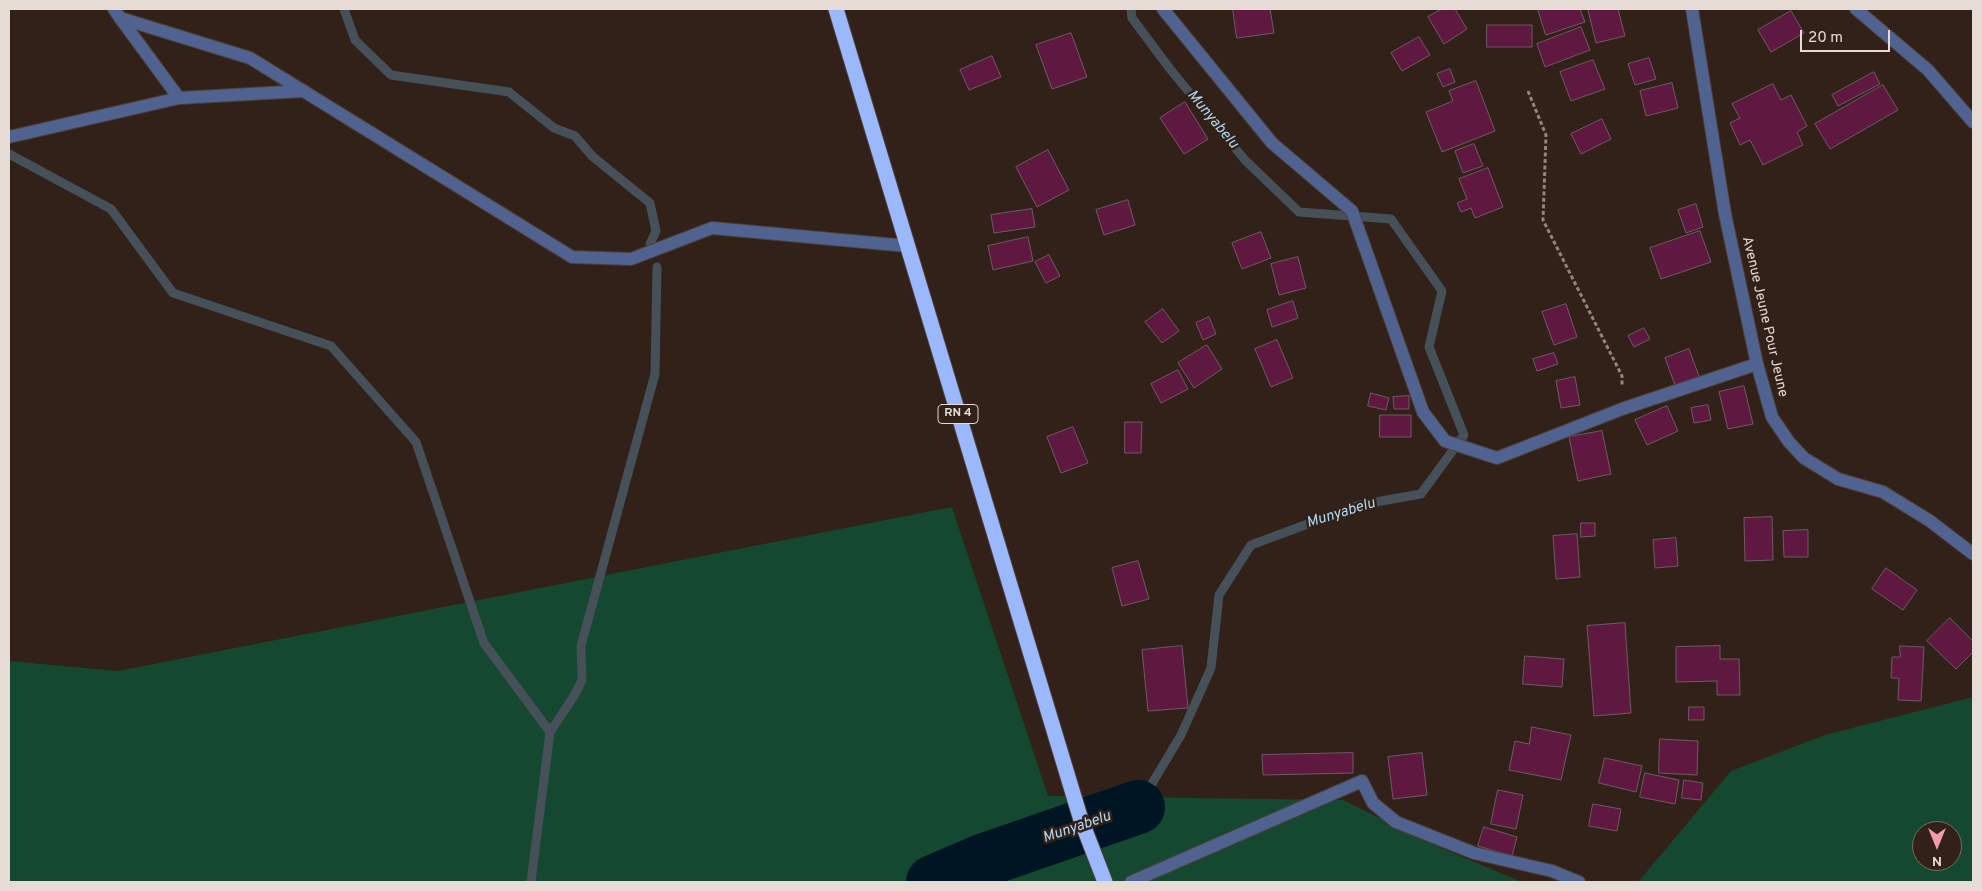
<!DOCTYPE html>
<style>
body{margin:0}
#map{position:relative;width:1982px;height:891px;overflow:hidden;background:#312118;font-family:Overpass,sans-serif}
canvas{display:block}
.frame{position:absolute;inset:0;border:10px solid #e6dbd5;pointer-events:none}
.north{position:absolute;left:1912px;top:821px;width:50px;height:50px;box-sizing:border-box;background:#312118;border:1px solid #796b64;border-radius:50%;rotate:180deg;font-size:14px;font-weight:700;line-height:20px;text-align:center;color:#e6dbd5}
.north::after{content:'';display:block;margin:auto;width:18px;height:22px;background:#f29aad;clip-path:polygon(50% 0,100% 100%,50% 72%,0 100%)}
.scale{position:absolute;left:1800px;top:30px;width:90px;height:22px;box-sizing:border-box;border:2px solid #e6dbd5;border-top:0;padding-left:6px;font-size:15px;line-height:18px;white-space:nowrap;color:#e6dbd5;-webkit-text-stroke:4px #312118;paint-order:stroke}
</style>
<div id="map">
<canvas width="1982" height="891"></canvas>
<div class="frame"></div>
<div class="north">N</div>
<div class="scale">20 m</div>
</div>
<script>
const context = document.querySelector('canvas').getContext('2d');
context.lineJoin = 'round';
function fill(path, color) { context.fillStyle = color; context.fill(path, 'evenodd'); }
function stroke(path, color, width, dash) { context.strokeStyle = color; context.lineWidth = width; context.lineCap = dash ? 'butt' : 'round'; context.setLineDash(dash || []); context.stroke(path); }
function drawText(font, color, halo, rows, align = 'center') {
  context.font = font + ' Overpass,sans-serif'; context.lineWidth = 5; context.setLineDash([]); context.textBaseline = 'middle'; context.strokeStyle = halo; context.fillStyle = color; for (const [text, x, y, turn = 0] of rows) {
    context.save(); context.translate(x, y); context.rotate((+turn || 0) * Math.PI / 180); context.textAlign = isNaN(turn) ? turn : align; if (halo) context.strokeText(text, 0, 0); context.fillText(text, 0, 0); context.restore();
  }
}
fill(new Path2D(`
 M952,507L1048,796L1343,800L1439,847L1522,882H9V661L118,671Z
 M1973,697V882H1797L1795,881L1794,882H1638L1731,771L1825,735ZM1922,831H1952V861H1922Z`), '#144830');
stroke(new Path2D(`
 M344,9L355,40L391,75L509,92L554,128L575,136L592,156L650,203L656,231L650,244
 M1131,9L1132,18L1170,69L1245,160L1299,212L1391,219L1442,291L1429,347L1464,435L1421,494L1359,505L1251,545L1219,595L1211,668L1181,735L1138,807
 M9,154L111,209L173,293L331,346L416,442L484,643L550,732
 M531,882L550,732L574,696L582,680L581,646L655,374L657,267`), '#455059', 9);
stroke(new Path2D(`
 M933,882L982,861L1138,807`), '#001524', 54);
const building = new Path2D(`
 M1233,9H1270L1274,33L1237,38Z
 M1442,9H1455L1467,29L1444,44L1428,17Z
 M1538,9H1580L1585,22L1546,35Z
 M1594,9H1618L1625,36L1596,43L1588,10Z
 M1791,11L1804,33L1771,52L1758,30Z
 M1487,25H1532V47H1487Z
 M1581,27L1590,50L1545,67L1537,44Z
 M1071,33L1087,77L1052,89L1036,45Z
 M1419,37L1430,55L1402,71L1391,53Z
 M992,56L1001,77L969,90L960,70Z
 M1649,58L1656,79L1635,85L1628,64Z
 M1593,60L1605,89L1571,101L1560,72Z
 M1450,69L1455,82L1443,87L1437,74Z
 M1874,72L1880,84L1838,106L1832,95Z
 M1476,81L1495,131L1442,152L1426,112L1453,101L1449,91Z
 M1672,83L1678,108L1646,116L1640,91Z
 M1773,84L1781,100L1791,95L1807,126L1797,132L1803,145L1763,165L1750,140L1740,145L1730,123L1740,118L1732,104Z
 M1883,85L1898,110L1830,149L1815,124Z
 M1185,102L1208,139L1184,154L1160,118Z
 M1602,119L1611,139L1581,154L1571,134Z
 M1474,144L1483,166L1463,173L1455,151Z
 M1048,150L1069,190L1037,207L1016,167Z
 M1488,168L1503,207L1475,218L1471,208L1461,212L1457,203L1467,199L1459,179Z
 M1128,200L1135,225L1104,235L1096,210Z
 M1696,204L1703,227L1686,233L1678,210Z
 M1032,209L1035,227L994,233L991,215Z
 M1700,231L1711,262L1661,279L1650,248Z
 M1261,232L1271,258L1242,269L1232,243Z
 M1028,237L1033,261L993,270L988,246Z
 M1049,255L1060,276L1046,283L1035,262Z
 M1298,257L1306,288L1279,295L1271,264Z
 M1293,301L1298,318L1272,327L1267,310Z
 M1566,304L1577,337L1554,345L1542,312Z
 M1163,309L1179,331L1162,343L1145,322Z
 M1209,317L1216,334L1203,340L1196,323Z
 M1644,328L1650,339L1634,347L1628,336Z
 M1277,340L1293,378L1271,387L1255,349Z
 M1207,345L1222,369L1194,388L1178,363Z
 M1689,349L1700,379L1676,388L1665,358Z
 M1554,353L1558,364L1537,371L1533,359Z
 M1178,370L1188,389L1161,403L1151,384Z
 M1575,377L1580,405L1561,408L1556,381Z
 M1744,386L1753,424L1728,429L1719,392Z
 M1371,393L1389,398L1386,410L1368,406Z
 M1409,396V409H1394L1393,397Z
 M1708,405L1711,420L1694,423L1691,408Z
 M1667,406L1678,431L1647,445L1635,420Z
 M1380,415H1411V437H1380Z
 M1125,422H1142L1141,453H1125Z
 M1073,427L1088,463L1061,473L1047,437Z
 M1602,431L1611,474L1578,481L1569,437Z
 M1772,517L1773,560L1745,561L1744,518Z
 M1581,523H1595V536L1581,537Z
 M1808,530V557H1784L1783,531Z
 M1577,534L1580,577L1556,579L1553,536Z
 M1676,538L1678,566L1655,568L1653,540Z
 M1138,561L1149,599L1122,606L1112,568Z
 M1886,568L1917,590L1903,610L1872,589Z
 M1950,618L1973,641V652L1956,669L1927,641Z
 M1625,623L1631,713L1594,716L1587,626Z
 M1182,646L1188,708L1148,711L1142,650Z
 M1720,646V659H1739L1740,695H1717V681L1676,682V647Z
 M1900,646L1924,647L1921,701L1898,700L1899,678H1891L1892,657H1900Z
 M1525,656L1564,659L1562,687L1523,684Z
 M1689,707H1704V720H1689Z
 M1532,727L1571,735L1561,780L1509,770L1515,741L1529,744Z
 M1660,739L1698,741L1697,775L1659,773Z
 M1353,753V773L1263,775L1262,755Z
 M1422,753L1427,795L1393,799L1388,757Z
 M1605,758L1642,766L1636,792L1599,783Z
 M1645,773L1679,780L1675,804L1640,797Z
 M1684,780L1703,783L1701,800L1682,798Z
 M1498,790L1523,795L1516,829L1491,824Z
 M1593,804L1621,809L1617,831L1589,826Z
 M1484,827L1517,837L1512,856L1478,846Z`);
fill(building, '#5f1941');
stroke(building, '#6f5a64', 1);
const lane = new Path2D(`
 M1163,9L1272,143L1352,211L1423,412L1445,441L1497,458L1622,409L1757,364
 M1856,9L1928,70L1973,122
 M120,18L179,98L304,91
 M9,137L179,98`);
const street = new Path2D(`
 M114,9L120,18L250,58L572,257L631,259L712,228L907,246
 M1692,9L1725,214L1757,364L1772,417L1789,442L1804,458L1838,479L1883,492L1930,521L1973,554
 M1131,882L1362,781L1373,803L1396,822L1474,853L1552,871L1579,882`);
const highway = new Path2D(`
 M836,9L1081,820L1105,882`);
stroke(lane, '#4e3f36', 14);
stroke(street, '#4e3f36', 14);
stroke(highway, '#4e3f36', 17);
stroke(new Path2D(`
 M1528,91L1546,135L1543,220L1622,376V385`), '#92857d', 3, [4, 2.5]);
stroke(lane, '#50628f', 12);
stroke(street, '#50628f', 12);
stroke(highway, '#9cb8fc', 15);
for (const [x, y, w] of [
 [958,414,40]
]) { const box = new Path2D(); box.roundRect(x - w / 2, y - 9.5, w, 19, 4); context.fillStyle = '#312118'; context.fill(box); stroke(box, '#e6dbd5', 1); }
drawText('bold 12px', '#e6dbd5', null, [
 ["RN 4",958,414]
]);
drawText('14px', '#e6dbd5', '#312118', [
 ["Avenue Jeune Pour Jeune",1764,317,77]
]);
drawText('italic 15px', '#b2d9f4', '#312118', [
 ["Munyabelu",1212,120,50],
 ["Munyabelu",1341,514,-17],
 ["Munyabelu",1077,828,-19]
]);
</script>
